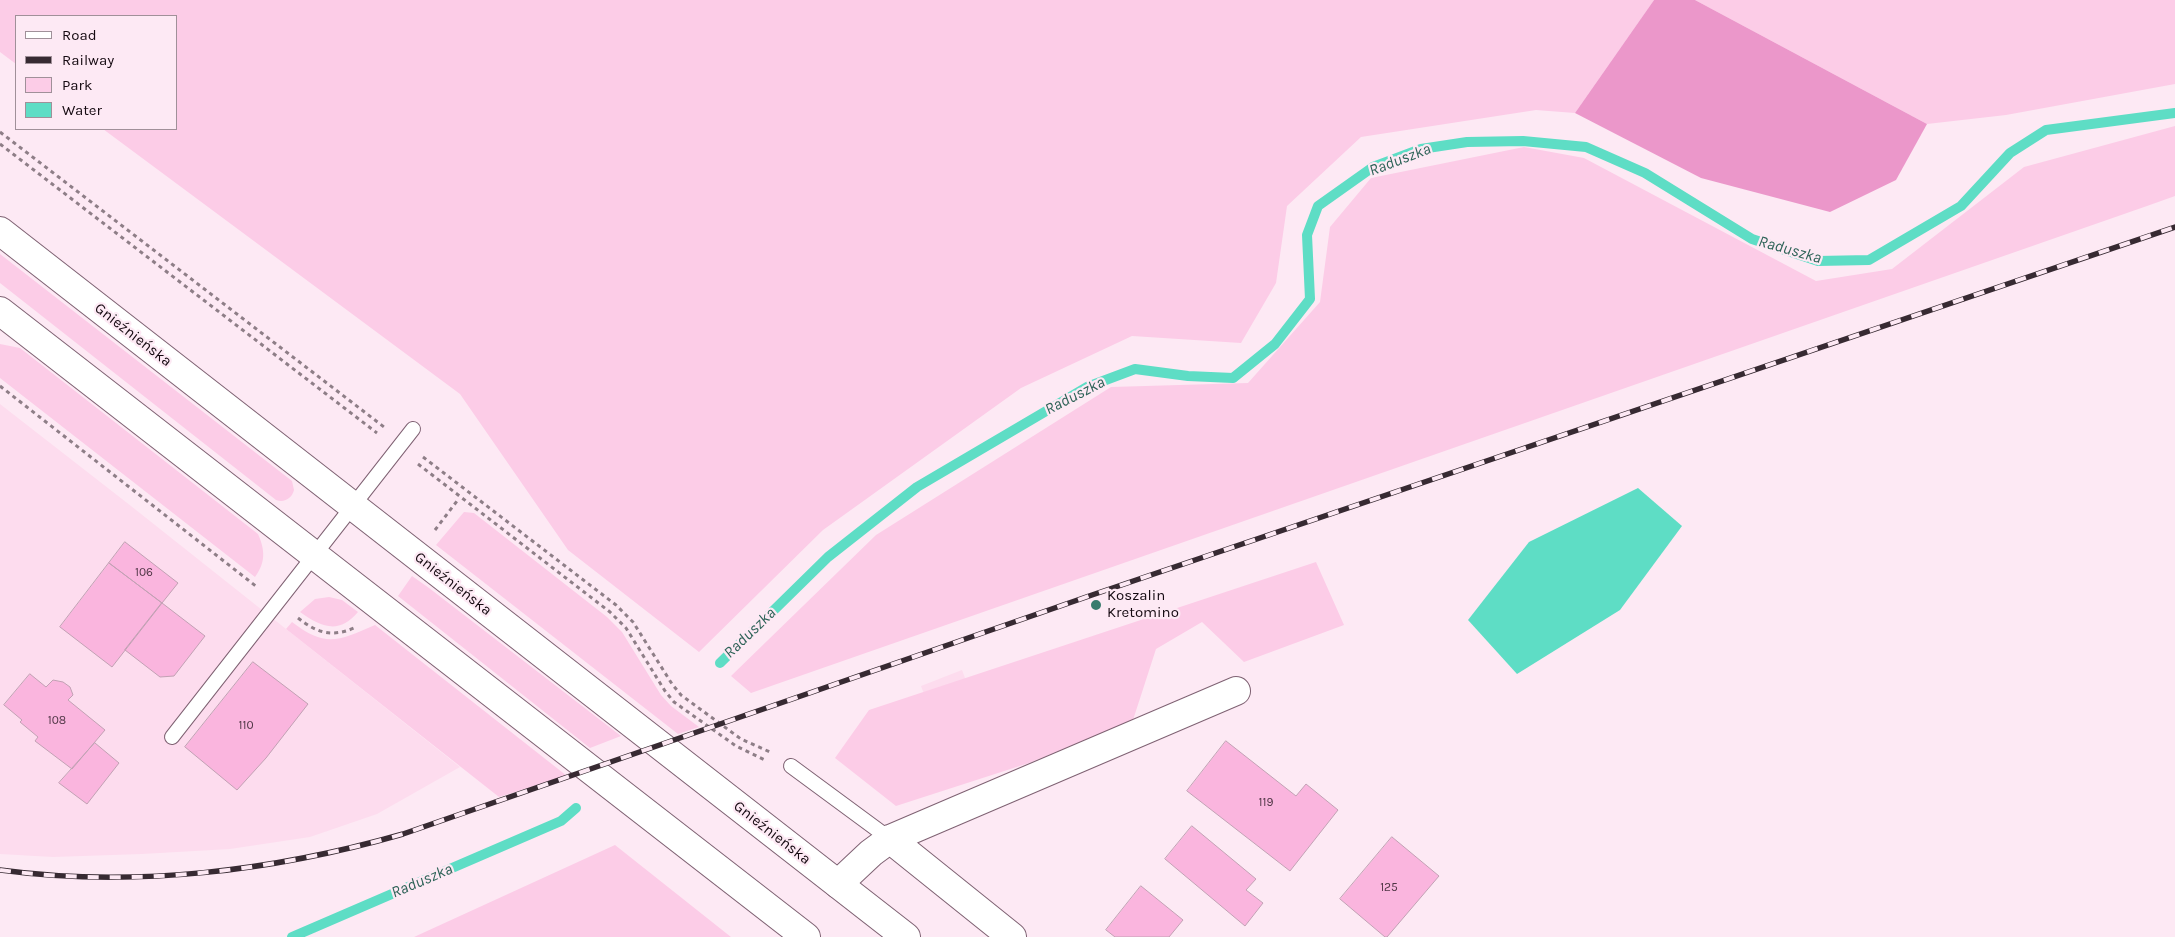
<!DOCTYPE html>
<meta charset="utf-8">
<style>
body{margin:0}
#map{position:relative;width:2175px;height:937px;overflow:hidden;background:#fde9f4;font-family:Karla,sans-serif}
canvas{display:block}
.legend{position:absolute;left:15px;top:15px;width:162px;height:115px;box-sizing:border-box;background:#fde9f4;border:1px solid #a09099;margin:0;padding:6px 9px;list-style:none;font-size:15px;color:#150a11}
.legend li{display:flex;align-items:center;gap:10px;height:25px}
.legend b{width:25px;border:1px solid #a09099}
</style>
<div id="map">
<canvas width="2175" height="937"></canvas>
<ul class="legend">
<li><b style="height:6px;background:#fff"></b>Road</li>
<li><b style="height:6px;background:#372a32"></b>Railway</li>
<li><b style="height:14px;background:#fccce7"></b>Park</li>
<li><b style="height:14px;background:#5eddc5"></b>Water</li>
</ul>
</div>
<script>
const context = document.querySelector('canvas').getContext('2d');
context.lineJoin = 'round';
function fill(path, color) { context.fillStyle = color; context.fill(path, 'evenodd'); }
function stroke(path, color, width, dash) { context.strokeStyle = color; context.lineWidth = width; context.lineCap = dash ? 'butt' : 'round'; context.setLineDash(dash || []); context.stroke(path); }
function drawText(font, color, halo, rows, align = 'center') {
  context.font = font + ' Karla,sans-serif'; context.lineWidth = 4.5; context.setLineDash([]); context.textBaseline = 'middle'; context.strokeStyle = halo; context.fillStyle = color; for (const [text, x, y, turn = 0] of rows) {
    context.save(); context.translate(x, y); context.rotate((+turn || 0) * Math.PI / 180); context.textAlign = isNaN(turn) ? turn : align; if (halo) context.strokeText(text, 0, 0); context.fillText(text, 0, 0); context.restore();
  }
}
fill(new Path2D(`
 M0,404L131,506L460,767L377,814L310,837L230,849L142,854L53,857L0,854Z
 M962,670L975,705L934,721L921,686Z`), '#fddcee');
fill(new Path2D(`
 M0,0H1654L1575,113L1536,110L1361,137L1287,206L1276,283L1241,343L1132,336L1021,388L823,530L699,652L568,550L460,394L103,129H176V16H16V64L0,52Z
 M1695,0H2175V84L2006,115L1927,124Z
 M2175,126V196L2147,206L751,693L731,676L876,535L1111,387L1248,383L1320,302L1330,227L1371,178L1524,147L1584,158L1816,281L1892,269L2024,167Z
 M0,254L292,481L294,490C292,498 285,503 276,500L0,283Z
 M0,344L20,348L258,534C265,550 266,562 255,577L0,378Z
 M464,512L474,513L607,617L622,632L661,695L671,706L699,727L678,734L436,545Z
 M1316,562L1344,625L1244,662L1202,622L1156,649L1133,720L1029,763L896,806L835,758L869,710Z
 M412,576L429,588L621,736L590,748L398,596Z
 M329,597L342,600L358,612C339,635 321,627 300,612L315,599Z
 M292,622C326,648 338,641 375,625L567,776L499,797L286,629Z
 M615,845L731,937H414Z`), '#fccce7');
fill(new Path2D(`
 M1654,0H1695L1927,124L1896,180L1830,212L1701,178L1575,113Z`), '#eb97ca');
fill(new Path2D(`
 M1638,488L1682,526L1620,610L1517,674L1468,620L1529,542Z`), '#5eddc5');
stroke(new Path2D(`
 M720,663L828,557L917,487L1087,387L1135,369L1188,376L1233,378L1275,344L1310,299L1307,235L1318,206L1373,167L1421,149L1467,142L1523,141L1586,147L1645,173L1752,239L1818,261L1869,260L1961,206L2010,153L2046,130L2175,113
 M292,937L561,821L576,808`), '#5eddc5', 10);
const building = new Path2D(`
 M125,542L178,583L162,603L109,563Z
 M109,563L162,603L112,667L60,627Z
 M162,603L205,636L174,676L160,677L125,650Z
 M253,662L308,704L266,758L237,790L185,747Z
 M30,674L46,687L53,680L63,682L70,687L73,695L68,700L105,730L72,769L35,741L38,737L20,722L22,720L4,705Z
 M1226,741L1296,796L1306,784L1338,810L1290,871L1187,791Z
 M95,743L119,763L87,804L59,783Z
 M1192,826L1256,879L1246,890L1263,903L1245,926L1165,859Z
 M1392,837L1439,876L1387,937H1385L1340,899Z
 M1141,886L1183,920L1169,937H1115L1106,930Z`);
fill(building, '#fab5de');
stroke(building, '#c2a1b4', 1);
const lane = new Path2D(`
 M172,737L413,429
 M791,766L890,839`);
const street = new Path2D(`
 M890,839L1012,937
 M838,884L871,853L890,839L1236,691`);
const secondary = new Path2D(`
 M0,231L906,937
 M0,311L806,937`);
stroke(lane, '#7f6273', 16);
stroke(street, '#7f6273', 30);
stroke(secondary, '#7f6273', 30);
stroke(new Path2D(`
 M0,132L384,427
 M0,144L377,433
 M0,386L257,587
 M423,457L616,605L633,622L672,684L681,695L741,739L770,752
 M418,464L610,612L626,628L665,691L674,702L736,746L767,761
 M435,530L457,501
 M298,618C316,632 331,638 354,628`), '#8e7e87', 3, [4, 4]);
stroke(lane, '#fff', 14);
stroke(street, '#fff', 28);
stroke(secondary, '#fff', 28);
const rail = new Path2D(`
 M0,870C134,888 274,871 403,834L1092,595L2175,227`);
stroke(rail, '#372a32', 5.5);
stroke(rail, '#fde9f4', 4, [11]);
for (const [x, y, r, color] of [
 [1096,605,6,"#377b6d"]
]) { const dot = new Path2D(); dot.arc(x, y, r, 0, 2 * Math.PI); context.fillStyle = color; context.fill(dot); stroke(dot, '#fde9f4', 2); }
drawText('12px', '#4e3544', null, [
 ["106",144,573],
 ["108",57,721],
 ["110",246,726],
 ["119",1266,803],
 ["125",1389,888]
]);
drawText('15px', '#150a11', '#fde9f4', [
 ["Gnieźnieńska",133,335,38],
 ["Gnieźnieńska",453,584,38],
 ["Gnieźnieńska",772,833,38]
]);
drawText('15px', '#150a11', '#fde9f4', [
 ["Koszalin",1107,596],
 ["Kretomino",1107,613]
], 'left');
drawText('italic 16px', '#2d6257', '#fde9f4', [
 ["Raduszka",1400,160,-21],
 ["Raduszka",1790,250,16],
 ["Raduszka",1075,396,-27],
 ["Raduszka",750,633,-44],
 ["Raduszka",422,881,-23]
]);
</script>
